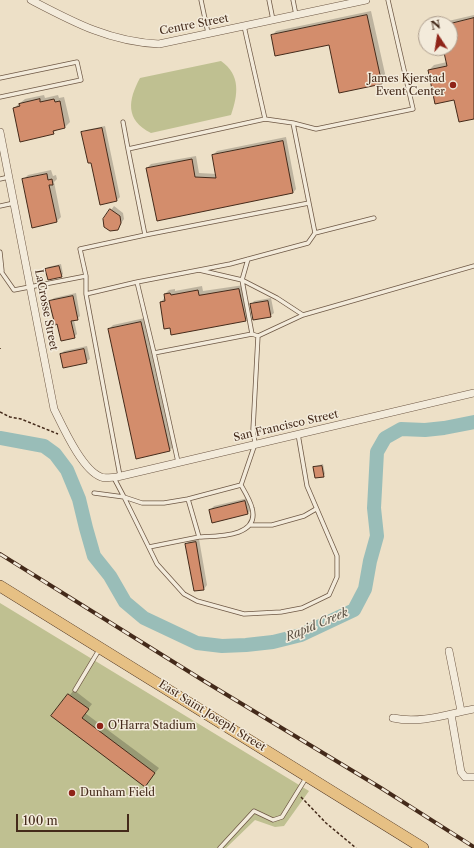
<!DOCTYPE html>
<style>
body{margin:0}
#map{position:relative;width:474px;height:848px;overflow:hidden;background:#ede0c7;font-family:"Libre Caslon Text",serif}
canvas{display:block}
.north{position:absolute;left:418px;top:16px;width:40px;height:40px;box-sizing:border-box;background:#f3ebdb;border:1px solid #ad9e8e;border-radius:50%;rotate:348deg;font-size:11px;font-weight:700;line-height:16px;text-align:center;color:#442a1a}
.north::after{content:'';display:block;margin:auto;width:14px;height:18px;background:#8f2418;clip-path:polygon(50% 0,100% 100%,50% 72%,0 100%)}
.scale{position:absolute;left:16px;top:814px;width:113px;height:18px;box-sizing:border-box;border:2px solid #442a1a;border-top:0;padding-left:5px;font-size:12px;line-height:14px;white-space:nowrap;color:#442a1a;-webkit-text-stroke:3px #f3ebdb;paint-order:stroke}
</style>
<div id="map">
<canvas width="474" height="848"></canvas>
<div class="north">N</div>
<div class="scale">100 m</div>
</div>
<script>
const context = document.querySelector('canvas').getContext('2d');
context.lineJoin = 'round';
function fill(path, color) { context.fillStyle = color; context.fill(path, 'evenodd'); }
function stroke(path, color, width, dash) { context.strokeStyle = color; context.lineWidth = width; context.lineCap = dash ? 'butt' : 'round'; context.setLineDash(dash || []); context.stroke(path); }
function drawText(font, color, halo, rows, align = 'center') {
  context.font = font + ' "Libre Caslon Text",serif'; context.lineWidth = 3; context.setLineDash([]); context.textBaseline = 'middle'; context.strokeStyle = halo; context.fillStyle = color; for (const [text, x, y, turn = 0] of rows) {
    context.save(); context.translate(x, y); context.rotate((+turn || 0) * Math.PI / 180); context.textAlign = isNaN(turn) ? turn : align; if (halo) context.strokeText(text, 0, 0); context.fillText(text, 0, 0); context.restore();
  }
}
fill(new Path2D(`
 M221,61C241,75 238,95 231,115L151,133C125,120 128,100 140,78Z
 M0,603L309,791L284,826L275,827L255,820L226,848H0Z`), '#bfc091');
fill(new Path2D(`
 M371,11L386,78L381,83L330,44L272,36L276,31Z
 M474,15V118L454,98L429,70L434,65L447,62L444,48H450V24H441L444,22Z
 M44,95L45,98L58,95L59,98L64,97L70,122L65,127L58,128L53,133L14,108L25,99Z
 M105,126L120,197L117,200L92,161L83,133L86,130Z
 M286,137L296,189L293,193L157,220L147,168L151,164L196,156L199,173L217,174L213,155L217,151Z
 M51,170L53,176L56,175L57,179L54,182L61,217L57,221L23,180L28,175Z
 M114,206L123,213L124,219L117,229L104,220Z
 M61,264L63,274L61,276L46,269L48,267Z
 M244,285L250,316L246,320L165,328L161,302L165,297V294L169,290L175,289V291L202,286L203,291Z
 M76,293L80,316L77,319L74,320L77,334L74,337L58,323L50,301L54,298Z
 M271,298L274,313L270,316L251,305L254,301Z
 M145,318L174,446L170,450L109,329L113,325Z
 M87,346L90,359L86,362L61,354L64,351Z
 M323,464L325,474L323,476L314,468L316,466Z
 M248,498L251,510L248,513L210,510L214,506Z
 M199,539L207,585L204,589L186,544L190,541Z
 M74,690L92,704L85,713L159,768L145,786L52,716Z`), '#0003');
stroke(new Path2D(`
 M0,438L44,446L55,454L67,470L79,499L86,528L94,556L110,576L125,602L144,618L197,643L222,646L246,645L273,642L301,635L354,610L365,589L370,561L377,536L374,508L377,452L385,438L401,429L425,430L444,428L474,422`), '#99bdb8', 14);
const building = new Path2D(`
 M367,15L382,84L339,93L329,45L275,56L271,35Z
 M474,18V119L459,122L454,100L435,104L428,70L447,66L443,48H450V24Z
 M40,99V102L54,99L55,102L60,101L65,128L53,131L54,134L20,142L13,108L20,106L19,104Z
 M102,128L117,201L100,205L91,163H88L81,132Z
 M283,141L293,193L157,221L146,168L192,159L195,177L216,178L212,155Z
 M47,174L48,180L52,179L53,185H49L57,222L32,228L22,179Z
 M110,209L120,216L121,223L118,230L110,231L104,227L103,219Z
 M59,266L62,277L48,280L45,269Z
 M239,289L246,321L171,335L170,328L164,329L160,302L165,301L164,294L170,293L171,295L198,290L199,295Z
 M73,296L78,320L71,321L75,338L61,341L57,324L55,325L49,301Z
 M268,301L271,317L253,320L250,304Z
 M141,322L170,451L136,459L108,329Z
 M84,349L87,363L63,368L60,354Z
 M322,466L324,477L315,478L313,467Z
 M245,501L248,514L212,523L209,510Z
 M196,542L204,590L194,591L185,544Z
 M68,694L89,709L82,718L155,773L145,787L51,716Z`);
fill(building, '#d38d6c');
stroke(building, '#442a1a', 1);
const lane = new Path2D(`
 M201,0L208,33
 M269,0L273,20
 M293,0L296,15
 M244,26L265,119L293,123L316,129L413,109L388,0
 M0,78L77,62L81,80L0,97
 M123,122L128,149
 M0,179L9,177
 M0,206L14,203
 M315,233L374,218
 M145,235L309,203
 M0,252L2,271
 M248,259L242,280L252,334
 M0,270L14,290L86,276
 M199,270L242,280L277,298L303,315
 M137,282L154,353L252,334L258,336
 M86,294L137,282L230,264L308,243L315,233L293,123
 M154,353L178,462
 M120,476L86,294V276L80,249L145,235L128,149L265,119
 M114,478L124,497L142,503H164L188,499L199,537C218,536 260,537 252,508C250,500 245,492 241,485L255,444L253,429L258,336L303,315L474,266
 M94,493L124,497L157,564L184,594L197,601L244,614L281,612L302,608L329,595L337,577V556L307,486L298,434
 M188,499L241,485
 M250,525H272L304,516L316,509
 M149,547L199,537
 M75,690L99,650
 M220,848L254,811L273,820L282,817L306,778`);
const street = new Path2D(`
 M31,0C73,22 110,42 159,44L366,0
 M0,132L54,409C63,427 82,470 101,477C105,479 113,477 117,477L474,393
 M449,651L461,711
 M451,714L461,772L465,777H474
 M393,718C420,724 448,714 474,709`);
const primary = new Path2D(`
 M0,586L423,848`);
stroke(lane, '#6e5845', 5);
stroke(street, '#6e5845', 8);
stroke(primary, '#442a1a', 12);
stroke(new Path2D(`
 M0,348V349
 M0,412L10,417L21,419L58,434
 M301,797L326,823L356,848`), '#442a1a', 1.5, [3, 2]);
stroke(lane, '#f3ebdb', 3.5);
stroke(street, '#f3ebdb', 7);
stroke(primary, '#e6c084', 11);
const rail = new Path2D(`
 M0,554L204,681L381,788L474,847`);
stroke(rail, '#442a1a', 4);
stroke(rail, '#f3ebdb', 2.5, [8]);
for (const [x, y, r, color] of [
 [453,85,4,"#8f2418"],
 [100,726,4,"#8f2418"],
 [72,793,4,"#8f2418"]
]) { const dot = new Path2D(); dot.arc(x, y, r, 0, 2 * Math.PI); context.fillStyle = color; context.fill(dot); stroke(dot, '#f3ebdb', 1.5); }
drawText('11px', '#442a1a', '#f3ebdb', [
 ["Centre Street",194,25,-11],
 ["LaCrosse Street",46,310,79],
 ["San Francisco Street",286,426,-13],
 ["East Saint Joseph Street",212,716,32]
]);
drawText('11px', '#442a1a', '#f3ebdb', [
 ["James Kjerstad",445,79,"right"],
 ["Event Center",445,92,"right"],
 ["O'Harra Stadium",108,726],
 ["Dunham Field",80,793]
], 'left');
drawText('italic 12px', '#594f42', '#f3ebdb', [
 ["Rapid Creek",317,625,-23]
]);
</script>
